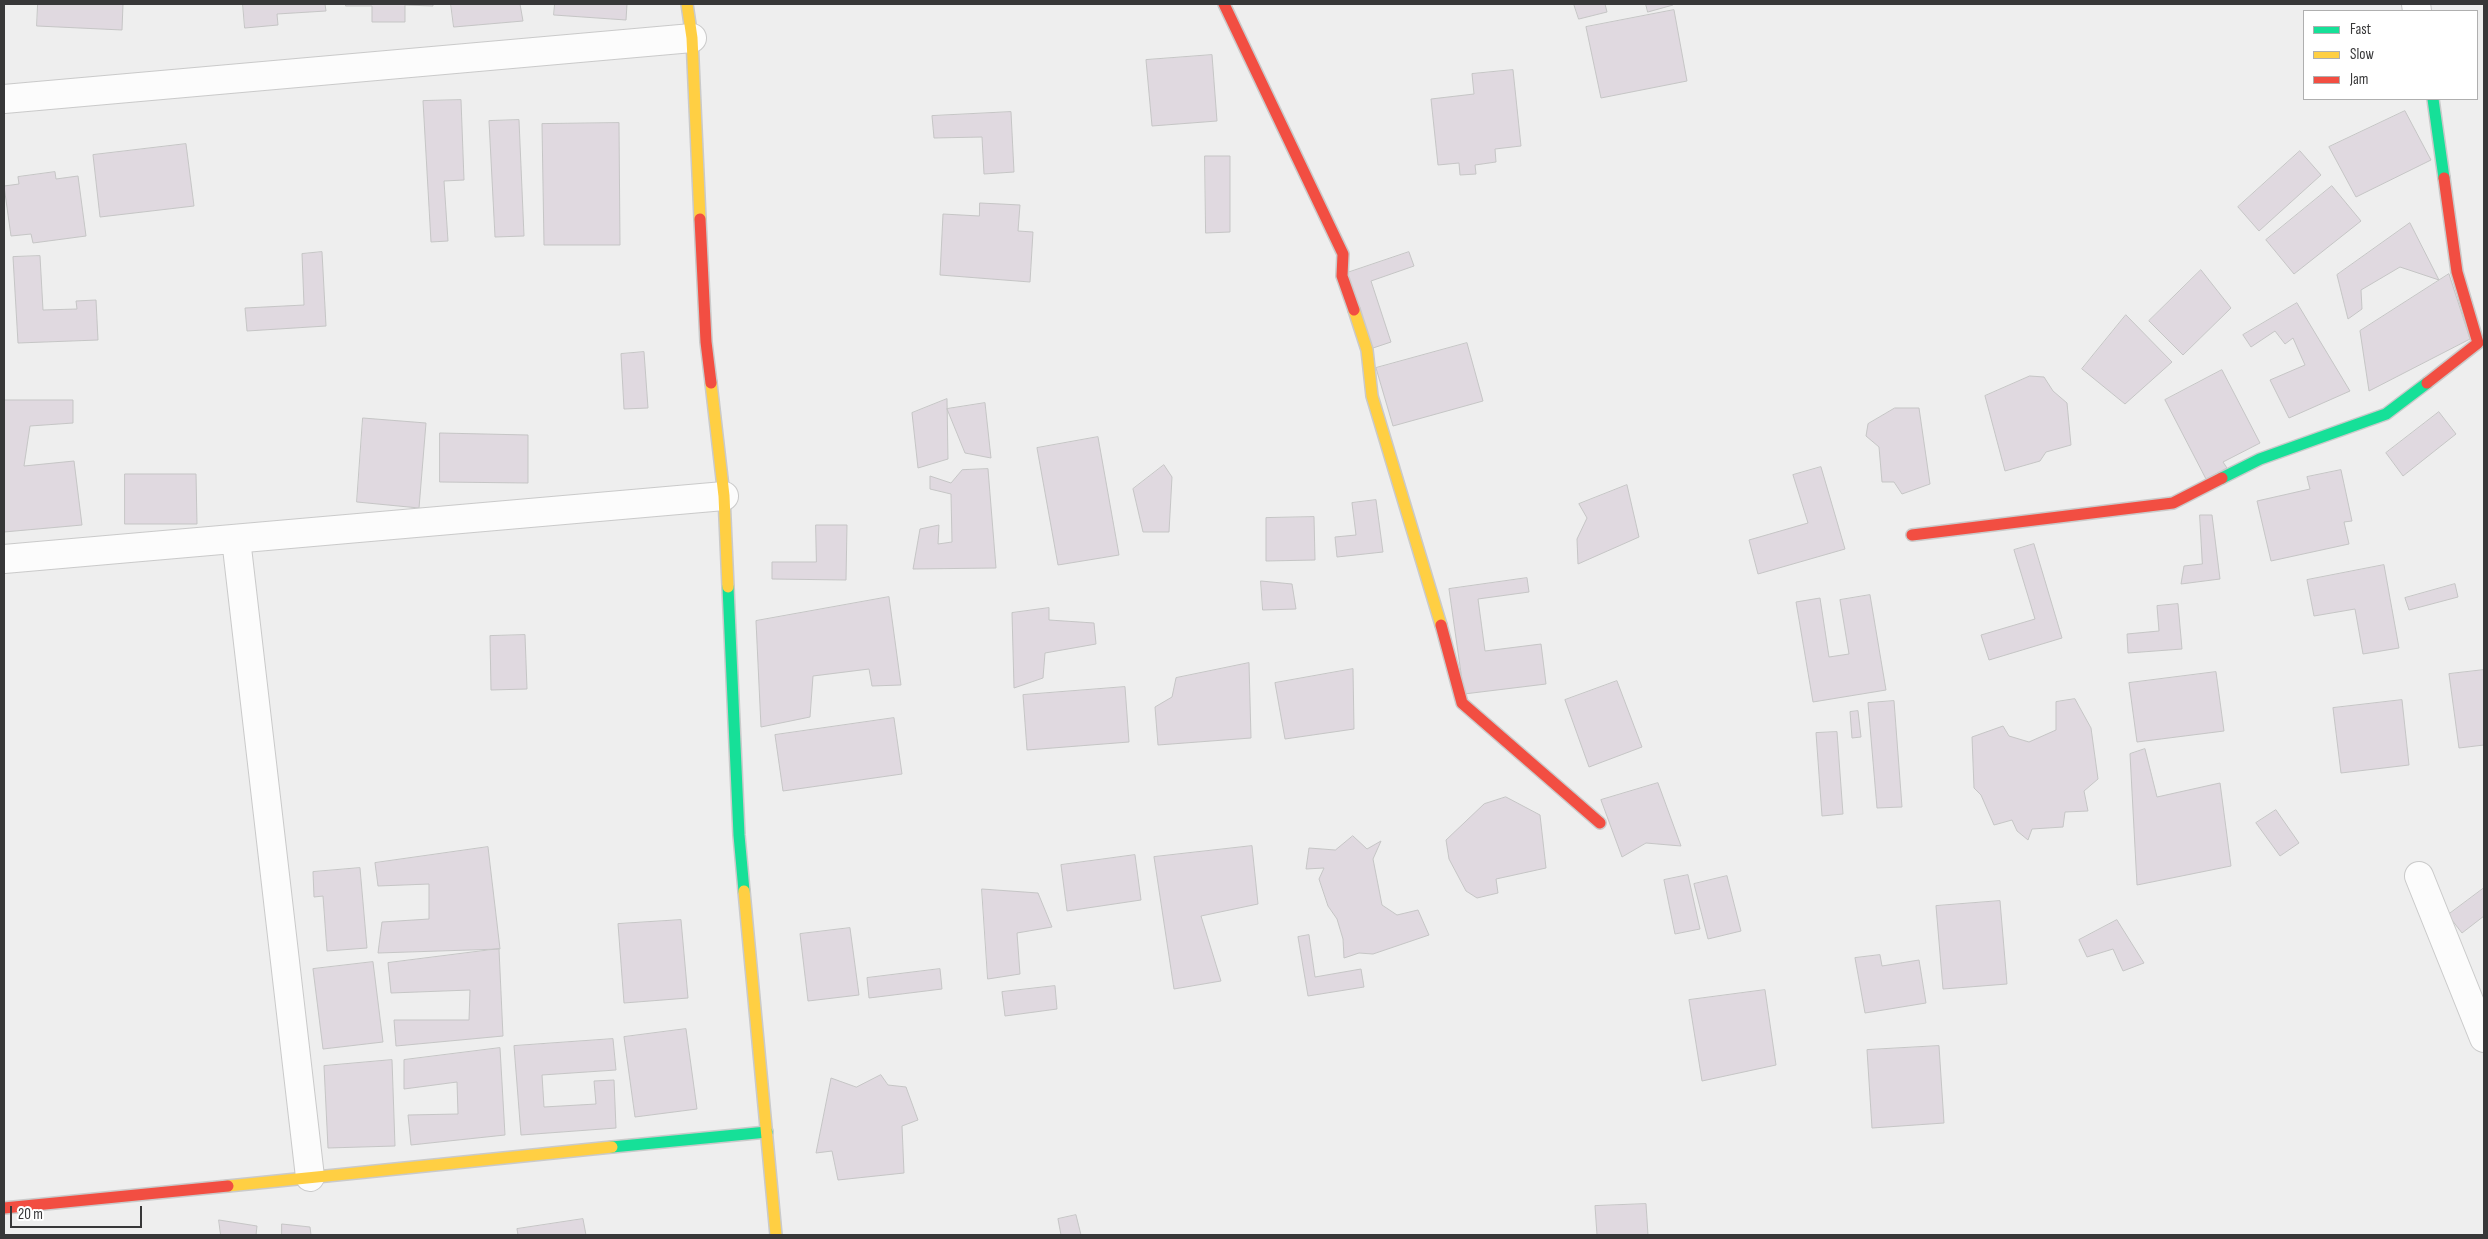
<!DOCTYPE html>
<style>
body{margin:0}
#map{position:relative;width:2488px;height:1239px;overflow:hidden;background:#eee;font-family:"Sofia Sans Condensed",sans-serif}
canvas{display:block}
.frame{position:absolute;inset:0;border:5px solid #373738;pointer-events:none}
.legend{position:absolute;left:2303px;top:10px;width:175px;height:90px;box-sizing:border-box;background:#fff;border:1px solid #afafaf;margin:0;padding:6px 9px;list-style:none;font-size:15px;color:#373738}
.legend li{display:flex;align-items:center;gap:10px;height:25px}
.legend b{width:25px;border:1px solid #afafaf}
.scale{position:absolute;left:10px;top:1206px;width:132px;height:22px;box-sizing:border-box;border:2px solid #373738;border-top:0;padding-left:6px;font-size:15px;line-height:18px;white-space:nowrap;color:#373738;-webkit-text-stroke:4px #fff;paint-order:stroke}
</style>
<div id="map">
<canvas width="2488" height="1239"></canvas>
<div class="frame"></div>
<ul class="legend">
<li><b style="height:6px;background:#16e098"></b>Fast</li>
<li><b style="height:6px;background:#ffcf43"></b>Slow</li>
<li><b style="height:6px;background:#f24e42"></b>Jam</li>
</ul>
<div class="scale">20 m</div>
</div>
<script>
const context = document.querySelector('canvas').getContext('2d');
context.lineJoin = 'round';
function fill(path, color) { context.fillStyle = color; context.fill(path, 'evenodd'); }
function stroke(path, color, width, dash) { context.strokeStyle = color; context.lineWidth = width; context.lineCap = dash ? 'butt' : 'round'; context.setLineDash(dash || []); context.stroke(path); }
const building = new Path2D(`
 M38,4H123L122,30L37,26Z
 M243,4H325L326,11L277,14L278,25L245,28Z
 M346,4H433V6L405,5V22H372V6H346Z
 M451,4H520L523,21L454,27Z
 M555,4H627L626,20L554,15Z
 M1574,4H1605L1607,12L1579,19Z
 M1646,4H1673V5L1648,12Z
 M1674,10L1687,81L1601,98L1586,27Z
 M1212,55L1217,121L1152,126L1146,60Z
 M1513,70L1521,146L1495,149L1496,162L1475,165L1476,174L1460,175L1459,163L1438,165L1431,99L1474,94L1472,74Z
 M461,100L464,180L444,181L448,241L431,242L423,101Z
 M2405,111L2431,160L2356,197L2329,147Z
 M1011,112L1014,172L984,174L982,137L934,138L932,116Z
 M519,120L524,236L495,237L489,121Z
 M619,123L620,245H544L542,124Z
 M186,144L194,206L100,217L93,155Z
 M2300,151L2321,175L2259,231L2238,207Z
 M1205,156H1230V232L1206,233Z
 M55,172L56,179L78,176L86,236L33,243L31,234L11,236L4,186L19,184L18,177Z
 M2332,186L2361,221L2294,274L2266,240Z
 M980,203L1020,205L1018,231L1033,232L1030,282L940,275L943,214L979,216Z
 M2410,223L2439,280L2400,267L2361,290L2362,309L2348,319L2337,275Z
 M322,252L326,326L247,331L245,308L304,305L302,254Z
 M1409,252L1414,266L1371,281L1391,342L1370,349L1344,274Z
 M40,256L43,310L77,309L76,301L96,300L98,340L18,343L13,257Z
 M2201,270L2231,308L2183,355L2149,321Z
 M2449,274L2470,339L2369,391L2360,331Z
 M2297,303L2350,391L2289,418L2270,380L2305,365L2293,338L2285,344L2275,331L2251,347L2243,335Z
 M2126,315L2172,362L2125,404L2082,369Z
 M1467,343L1483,401L1393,426L1376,368Z
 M644,352L648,408L624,409L621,354Z
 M2222,370L2260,443L2223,462L2227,468L2206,479L2165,400Z
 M2030,376L2044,377L2053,391L2067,403L2071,445L2046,452L2040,461L2005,471L1985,396Z
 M947,399L948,459L918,468L912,413Z
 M4,400H73V423L30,426L24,466L74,461L82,525L4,532Z
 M985,403L991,458L965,453L947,409Z
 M1895,408H1919L1930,484L1902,494L1894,482H1882L1879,447L1866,436L1868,424Z
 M2439,412L2456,434L2403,476L2386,453Z
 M363,418L426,423L419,508L357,502Z
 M440,433L528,435V483L440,482Z
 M1098,437L1119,555L1058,565L1037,448Z
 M1164,465L1172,477L1169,532H1143L1133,489Z
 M1821,467L1845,549L1758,574L1749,540L1808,523L1793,475Z
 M988,469L996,568L913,569L920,529L939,525L938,544L952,542L951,494L930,489V476L951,483L962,470Z
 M2341,470L2352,521L2344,522L2349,544L2271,561L2257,501L2310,489L2307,477Z
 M125,474H196L197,524H125Z
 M1627,485L1639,537L1578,564L1577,539L1587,518L1579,504Z
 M1376,500L1383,552L1337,557L1335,537L1356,535L1352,503Z
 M2200,515H2212L2220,579L2181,584L2184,566L2202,564Z
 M1314,517L1315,560L1266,561V518Z
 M816,525H847L846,580L772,579V562H816Z
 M2034,544L2062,638L1989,660L1981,635L2035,619L2014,550Z
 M2384,565L2399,648L2363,654L2355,609L2314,616L2307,580Z
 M1527,578L1529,592L1478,599L1485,651L1541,644L1546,684L1464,694L1449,589Z
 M1261,581L1292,584L1296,609L1263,610Z
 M2455,584L2458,597L2409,610L2405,598Z
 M1870,595L1886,690L1813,702L1796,602L1820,598L1829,657L1849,654L1840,600Z
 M889,597L901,685L872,686L869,669L813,676L810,717L761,727L756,621Z
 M2178,604L2182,649L2128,653L2127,634L2159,631L2157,606Z
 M1049,608V620L1094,623L1096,644L1045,653L1043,678L1014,688L1012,613Z
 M525,635L527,689L491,690L490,636Z
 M1249,663L1251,738L1158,745L1155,707L1172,697L1176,678Z
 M1353,669L1354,729L1285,739L1275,683Z
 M2484,670V745L2459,748L2449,674Z
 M2216,672L2224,731L2137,742L2129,683Z
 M1617,681L1642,747L1589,767L1565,700Z
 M1125,687L1129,742L1027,750L1023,695Z
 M2075,699L2091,728L2098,779L2084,791L2088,811L2065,812L2063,827L2032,829L2028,840L2017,831L2012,820L1994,825L1981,795L1974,788L1972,737L2003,726L2009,736L2029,742L2056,730V702Z
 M2402,700L2409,765L2341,773L2333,708Z
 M1894,701L1902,807L1877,808L1868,703Z
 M1858,711L1861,737L1852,738L1850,712Z
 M894,718L902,774L783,791L775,735Z
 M1837,732L1843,814L1822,816L1816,733Z
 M2145,749L2157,797L2220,783L2231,866L2137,885L2130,754Z
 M1658,783L1681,846L1646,843L1622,857L1601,800Z
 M1506,797L1540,815L1546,868L1496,879L1498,893L1477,898L1466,891L1449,859L1446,840L1484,804Z
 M2276,810L2299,843L2280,856L2256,823Z
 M1353,836L1367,849L1381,841L1373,859L1382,905L1397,915L1418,910L1429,935L1373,954L1359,953L1344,958L1343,939L1337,919L1328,906L1319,879L1324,868L1306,869L1309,848L1335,850Z
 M1252,846L1258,904L1201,916L1221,981L1174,989L1154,857Z
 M488,847L500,949L378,953L382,922L429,919V884L378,886L375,863Z
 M1135,855L1141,900L1067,911L1061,865Z
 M360,868L367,948L327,951L323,896L314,897L313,872Z
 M1688,875L1700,929L1675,934L1664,880Z
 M1727,876L1741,931L1708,939L1694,884Z
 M2484,888V916L2462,933L2448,915Z
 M982,889L1038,893L1052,927L1017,933L1020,974L988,979Z
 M2000,901L2007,984L1943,989L1936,906Z
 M681,920L688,998L624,1003L618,924Z
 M2117,920L2144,963L2123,971L2113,949L2087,957L2079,940Z
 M850,928L859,995L808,1001L800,934Z
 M1309,935L1315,977L1361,969L1364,987L1308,996L1298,937Z
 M499,949L503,1036L396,1046L394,1020H469L470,990L391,993L388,963Z
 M1880,955L1882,966L1919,960L1926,1003L1865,1013L1855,958Z
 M373,962L383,1042L323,1049L313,969Z
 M940,969L942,989L869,998L867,978Z
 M1055,986L1057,1009L1005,1016L1002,992Z
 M1765,990L1776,1065L1702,1081L1689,1000Z
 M686,1029L697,1109L635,1117L624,1037Z
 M613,1039L616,1070L542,1075L544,1107L596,1104L594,1081L614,1080L616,1128L521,1135L514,1046Z
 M1939,1046L1944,1123L1872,1128L1867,1050Z
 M500,1048L505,1135L411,1145L408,1115L458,1114L457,1082L404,1089V1060Z
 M392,1060L395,1146L328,1148L324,1066Z
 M881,1075L888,1085L906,1087L918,1120L902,1126L904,1173L838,1180L832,1151L816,1153L831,1078L856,1087Z
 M1646,1204L1648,1235H1597L1595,1206Z
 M1076,1215L1081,1235H1061L1058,1219Z
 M583,1219L586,1235H518L517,1229Z
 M219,1220L257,1226L256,1235H221Z
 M282,1224L310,1227L311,1235H282Z`);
fill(building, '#e0d9e0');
stroke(building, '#c5c5c5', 1);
const street = new Path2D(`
 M2416,4L2417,11
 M4,99L692,38
 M236,539L310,1177
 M4,559L724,496
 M2419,876L2484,1038`);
const fast = new Path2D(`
 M2433,99L2444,178
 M2222,478L2260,459L2386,414L2427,383
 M728,587L739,835L744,891
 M612,1147L767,1132`);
const slow = new Path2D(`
 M687,4L692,38L700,219
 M1354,310L1367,350L1372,396L1441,625
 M711,383L724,496L728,587
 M744,891L776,1235
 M228,1186L612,1147`);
const jam = new Path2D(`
 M1224,4L1343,254L1342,276L1354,310
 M700,219L706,342L711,383
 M2427,383L2478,343L2457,272L2444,178
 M1912,535L2173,503L2222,478
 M1441,625L1462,703L1600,823
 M4,1208L228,1186`);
stroke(street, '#cacaca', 30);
stroke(fast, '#cacaca', 14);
stroke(slow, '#cacaca', 14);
stroke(jam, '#cacaca', 14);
stroke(street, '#fcfcfc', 28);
stroke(fast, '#16e098', 11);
stroke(slow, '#ffcf43', 11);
stroke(jam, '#f24e42', 11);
</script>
